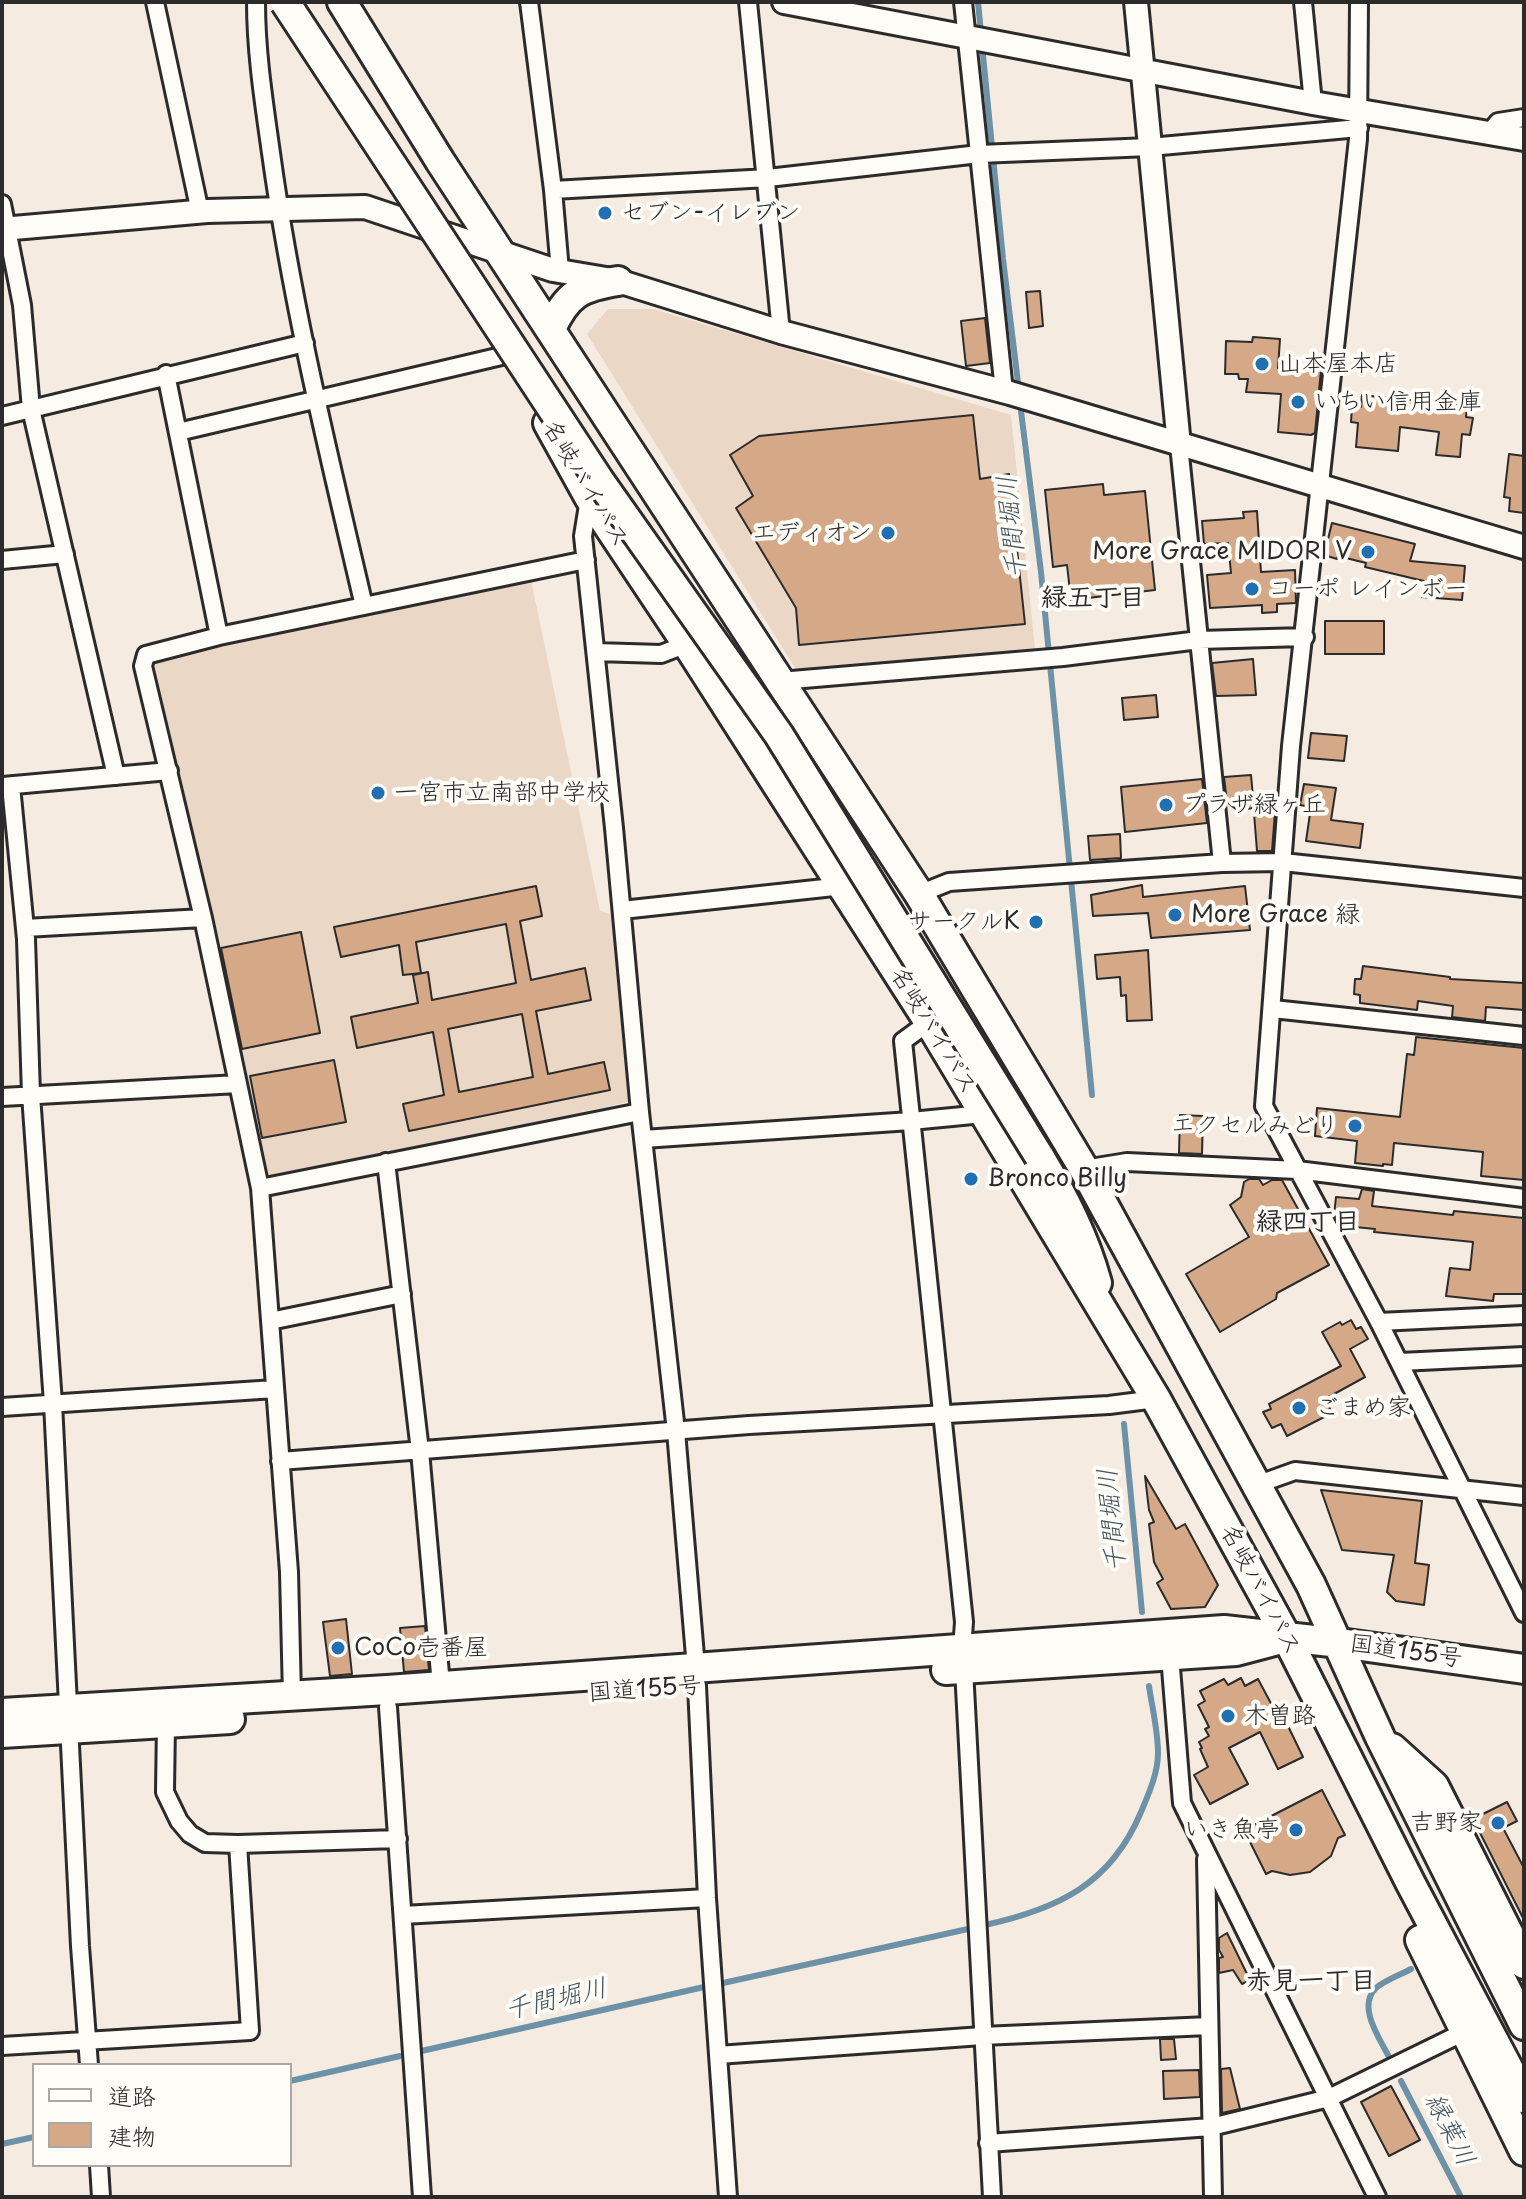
<!DOCTYPE html>
<meta charset="utf-8">
<style>
body{margin:0}
#map{position:relative;width:1526px;height:2199px;overflow:hidden;background:#f5ebe1;font-family:"Playpen Sans","Klee One",sans-serif}
canvas{display:block}
.frame{position:absolute;inset:0;border:4px solid #2b2b2b;pointer-events:none}
.legend{position:absolute;left:32px;top:2063px;width:260px;height:104px;box-sizing:border-box;background:#fdfcf7;border:2px solid #a9a8a5;margin:0;padding:10px 14px;list-style:none;font-size:24px;color:#2b2b2b}
.legend li{display:flex;align-items:center;gap:16px;height:40px}
.legend b{width:40px;border:2px solid #a9a8a5}
</style>
<div id="map">
<canvas width="1526" height="2199"></canvas>
<div class="frame"></div>
<ul class="legend">
<li><b style="height:10px;background:#fdfcf7"></b>道路</li>
<li><b style="height:22px;background:#d5a887"></b>建物</li>
</ul>
</div>
<script>
const context = document.querySelector('canvas').getContext('2d');
context.lineJoin = 'round';
function fill(path, color) { context.fillStyle = color; context.fill(path, 'evenodd'); }
function stroke(path, color, width, dash) { context.strokeStyle = color; context.lineWidth = width; context.lineCap = dash ? 'butt' : 'round'; context.setLineDash(dash || []); context.stroke(path); }
function drawText(font, color, halo, rows, align = 'center') {
  context.font = font + ' "Playpen Sans","Klee One",sans-serif'; context.lineWidth = 8; context.setLineDash([]); context.textBaseline = 'middle'; context.strokeStyle = halo; context.fillStyle = color; for (const [text, x, y, turn = 0] of rows) {
    context.save(); context.translate(x, y); context.rotate((+turn || 0) * Math.PI / 180); context.textAlign = isNaN(turn) ? turn : align; if (halo) context.strokeText(text, 0, 0); context.fillText(text, 0, 0); context.restore();
  }
}
fill(new Path2D(`
 M608,309H653L1011,415L1036,659L802,679L587,334Z
 M531,580L600,911L613,915L629,1102L267,1178L213,928L151,675L150,659Z`), '#ebd7c6');
stroke(new Path2D(`
 M978,2L981,33
 M982,45L1003,259L1019,391
 M1020,403L1041,572L1092,1095
 M1124,1424L1142,1612
 M985,1925C1058,1909 1111,1884 1141,1812C1149,1793 1158,1773 1158,1753C1158,1731 1152,1707 1149,1686
 M723,1983L968,1929
 M417,2052L704,1987
 M1390,2059C1381,2040 1356,2007 1376,1988C1385,1980 1400,1975 1411,1969
 M290,2081L400,2056
 M1401,2081L1461,2197
 M2,2144L34,2137`), '#6d92a7', 6);
const building = new Path2D(`
 M1040,291L1043,326L1029,328L1026,292Z
 M985,318L990,363L966,366L961,321Z
 M1253,337L1280,339L1278,368L1321,370L1315,433L1311,435L1278,432L1281,394L1246,392L1248,379H1239L1238,374H1225L1226,341L1252,342Z
 M1362,395L1467,406L1466,417L1473,418L1470,435L1462,434L1460,457L1436,455L1439,432L1400,427L1398,451L1356,447L1358,423L1351,422L1352,406L1361,407Z
 M973,415L980,479L1009,474L1025,624L799,645L796,608L736,508L753,496L730,455L759,436Z
 M1509,454L1524,456V513L1509,511L1510,498L1504,497Z
 M1103,484L1104,495L1145,491L1155,590L1071,600L1067,565L1053,567L1045,490Z
 M1257,511L1261,572L1295,570L1296,603L1277,604V612L1262,613V605L1210,608L1207,575L1231,573L1228,543L1204,544L1202,521L1244,518L1243,512Z
 M1332,523L1415,544L1410,561L1465,566L1462,600L1422,597L1424,581L1365,567L1366,563L1338,556L1337,559L1324,555Z
 M1325,621H1384V654H1325Z
 M1253,659L1256,695L1216,696L1212,663Z
 M1156,695L1158,717L1124,720L1122,698Z
 M1311,733L1347,736L1344,761L1308,758Z
 M1251,775L1254,808L1237,810L1227,802L1224,777Z
 M1202,779L1207,823L1125,832L1121,787Z
 M1304,784L1336,788L1331,820L1363,824L1360,848L1306,841L1311,807L1300,805Z
 M1275,812L1272,851H1257L1254,813Z
 M1120,834L1121,858L1090,860L1088,836Z
 M1142,885L1143,897L1245,886L1250,930L1151,938L1148,913L1093,916L1091,895Z
 M536,886L542,916L520,921L531,980L585,968L591,1000L536,1011L548,1074L604,1062L610,1090L409,1131L403,1104L444,1095L433,1032L357,1048L351,1017L418,1003L413,975L428,972L432,1000L516,983L506,924L416,942L421,973L403,975L399,945L341,957L334,927ZM522,1014L533,1077L459,1092L448,1029Z
 M301,932L320,1033L242,1049L221,948Z
 M1148,950L1152,1020L1127,1021L1126,995L1121,996L1120,977L1097,979L1095,955Z
 M1363,966L1450,977V979L1524,983V1010L1486,1007L1485,1021L1452,1017L1453,1006L1418,1001L1417,1010L1360,1003V995L1354,994L1355,979H1361Z
 M1416,1037L1524,1048V1180L1481,1176L1483,1152L1394,1143L1392,1165L1383,1164V1166L1355,1163L1357,1141L1315,1136L1317,1108L1400,1117L1407,1054L1414,1055Z
 M334,1060L346,1122L262,1138L250,1076Z
 M1180,1115L1203,1116L1202,1154L1179,1153Z
 M1249,1179H1259L1263,1185L1272,1180H1282L1329,1265L1277,1293L1276,1299L1220,1332L1186,1274L1249,1237L1230,1205L1241,1197L1244,1182Z
 M1362,1189L1374,1191L1372,1206L1453,1215L1454,1211L1524,1218V1294H1494L1493,1301L1446,1296L1450,1268L1470,1270L1473,1242L1374,1232L1375,1229L1345,1226V1222L1338,1221L1334,1215L1336,1197L1359,1199Z
 M1351,1320L1356,1329L1361,1327L1368,1339L1350,1349L1365,1377L1325,1399L1332,1413L1287,1436L1281,1424L1272,1428L1263,1412L1271,1409L1269,1404L1341,1366L1322,1332L1340,1322L1342,1325Z
 M1145,1476L1176,1529L1185,1524L1218,1585L1205,1607L1171,1609L1157,1583L1163,1579L1154,1562L1149,1524L1154,1522L1149,1510Z
 M1321,1490L1422,1501L1415,1563L1429,1565L1424,1605L1396,1601L1387,1592L1394,1555L1342,1550Z
 M346,1619L352,1674L330,1676L323,1622Z
 M425,1626L429,1670L404,1672L400,1628Z
 M1241,1678L1245,1686L1258,1679L1283,1726L1287,1724L1303,1757L1278,1769L1260,1732L1229,1748L1248,1784L1210,1804L1194,1775L1208,1767L1200,1749L1202,1748L1199,1742L1209,1736L1205,1729L1209,1727L1198,1705L1205,1701L1200,1691L1224,1679L1228,1685Z
 M1322,1790L1345,1835L1338,1838L1331,1856L1310,1872L1290,1875L1272,1871L1266,1874L1244,1830Z
 M1507,1802L1517,1821L1503,1828L1524,1868V1920L1473,1819Z
 M1227,1933L1250,1980L1242,1984L1233,1970L1219,1973V1958L1223,1957L1219,1950V1938Z
 M1160,2039H1174L1176,2059L1161,2060Z
 M1230,2068L1240,2109L1222,2113L1221,2069Z
 M1199,2070L1200,2097L1164,2099L1163,2071Z
 M1391,2086L1420,2140L1389,2156L1361,2102Z`);
fill(building, '#d5a887');
stroke(building, '#2b2b2b', 2);
const street = new Path2D(`
 M155,2L200,212
 M256,2C256,53 264,103 271,153C292,306 329,456 364,606
 M529,2L553,190L560,271
 M748,2L781,332
 M963,2L1004,391
 M1303,2L1313,103
 M1359,2L1358,139L1291,746L1264,1106L1379,1322L1524,1613
 M1490,132L1498,122L1524,118
 M553,190L768,178L979,154L1150,147L1359,128
 M2,204L22,305L31,409L116,776
 M166,374L219,636
 M2,416L305,343
 M178,432L510,354
 M1179,445L1222,863
 M589,499L583,536L614,828L640,1112L676,1431L696,1668
 M2,560L65,554
 M596,652L661,654L687,644
 M780,681L1063,657L1199,640L1305,637
 M3,786L169,771
 M11,786L26,939L31,1095L53,1403L80,1946L89,2065
 M919,894L949,882L1222,863L1283,862L1524,888
 M622,910L843,886
 M25,928L203,918
 M1273,1009L1524,1036
 M929,1022L903,1041L964,1622L962,1650
 M2,1097L238,1084
 M643,1139L911,1121L983,1114
 M386,1162L420,1451L441,1685
 M1084,1169L1127,1162L1297,1170L1524,1198
 M260,1188L640,1112
 M270,1321L402,1294
 M1379,1322L1524,1315
 M1400,1362L1524,1356
 M2,1407L275,1389
 M280,1461L749,1425L1109,1405L1156,1399
 M1256,1485L1295,1471L1524,1496
 M1170,1656L1182,1803L1377,2197
 M964,1669L992,2197
 M697,1686L707,1898L728,2197
 M292,1696L289,1572L260,1188L203,918L143,666L146,655L219,636L586,560
 M388,1707L422,2197
 M166,1723L165,1792L179,1821L190,1834L205,1843L238,1844L398,1839
 M1206,1859L1213,2197
 M403,1915L707,1898
 M2,2046L250,2031L238,1844
 M718,2055L982,2036L1209,2026
 M988,2143L1211,2127L1329,2098L1464,2032
 M99,2165L101,2197`);
const secondary = new Path2D(`
 M784,2L1313,103L1524,139
 M1136,2L1179,445
 M2,229L207,211L365,207L553,270L618,281L781,332L1010,393L1524,547`);
const highway = new Path2D(`
 M342,2L440,161L919,894L1084,1169L1311,1585L1380,1737L1524,2025
 M551,329C567,293 581,287 618,281
 M548,423L589,497L687,644L929,1022L1156,1399L1287,1638L1411,1884L1524,2098
 M1039,1156C1064,1198 1084,1236 1097,1283
 M946,1670L1236,1651L1274,1641
 M2,1713L387,1690L1224,1630L1340,1643L1524,1669
 M2,1733L230,1719
 M1392,1748L1434,1786L1524,1964
 M1420,1940L1524,2151`);
stroke(street, '#2b2b2b', 22);
stroke(secondary, '#2b2b2b', 28);
stroke(highway, '#2b2b2b', 34);
stroke(street, '#fdfcf7', 16);
stroke(secondary, '#fdfcf7', 22);
stroke(highway, '#fdfcf7', 28);
const highwayBridge = new Path2D(`
 M285,2L599,480L779,735L1039,1156`);
stroke(highwayBridge, '#2b2b2b', 34, []);
stroke(highwayBridge, '#fdfcf7', 28);
for (const [x, y, r, color] of [
 [605,213,8,"#1f6fb2"],
 [1262,364,8,"#1f6fb2"],
 [1298,402,8,"#1f6fb2"],
 [888,533,8,"#1f6fb2"],
 [1368,552,8,"#1f6fb2"],
 [1252,589,8,"#1f6fb2"],
 [378,793,8,"#1f6fb2"],
 [1166,805,8,"#1f6fb2"],
 [1175,915,8,"#1f6fb2"],
 [1036,922,8,"#1f6fb2"],
 [1355,1126,8,"#1f6fb2"],
 [971,1179,8,"#1f6fb2"],
 [1299,1408,8,"#1f6fb2"],
 [338,1648,8,"#1f6fb2"],
 [1228,1716,8,"#1f6fb2"],
 [1498,1823,8,"#1f6fb2"],
 [1296,1830,8,"#1f6fb2"]
]) { const dot = new Path2D(); dot.arc(x, y, r, 0, 2 * Math.PI); context.fillStyle = color; context.fill(dot); stroke(dot, '#fdfcf7', 3); }
drawText('24px', '#2b2b2b', '#fdfcf7', [
 ["セブン-イレブン",621,213],
 ["山本屋本店",1278,364],
 ["いちい信用金庫",1314,402],
 ["エディオン",872,533,"right"],
 ["More Grace MIDORI V",1352,552,"right"],
 ["コーポ レインボー",1268,589],
 ["一宮市立南部中学校",394,793],
 ["プラザ緑ヶ丘",1182,805],
 ["More Grace 緑",1191,915],
 ["サークルK",1020,922,"right"],
 ["エクセルみどり",1339,1126,"right"],
 ["Bronco Billy",987,1179],
 ["ごまめ家",1315,1408],
 ["CoCo壱番屋",354,1648],
 ["木曽路",1244,1716],
 ["吉野家",1482,1823,"right"],
 ["いき魚亭",1280,1830,"right"]
], 'left');
drawText('24px', '#2b2b2b', '#fdfcf7', [
 ["名岐バイパス",585,484,59],
 ["名岐バイパス",933,1031,59],
 ["名岐バイパス",1260,1590,62],
 ["国道155号",1406,1652,8],
 ["国道155号",645,1690,-4]
]);
drawText('italic 26px', '#46565f', '#fdfcf7', [
 ["千間堀川",1013,527,-96],
 ["千間堀川",1113,1520,-95],
 ["千間堀川",556,2000,-13],
 ["縁葉川",1449,2130,63]
]);
drawText('bold 26px', '#2b2b2b', '#fdfcf7', [
 ["緑五丁目",1093,599],
 ["緑四丁目",1308,1223],
 ["赤見一丁目",1311,1982]
]);
</script>
